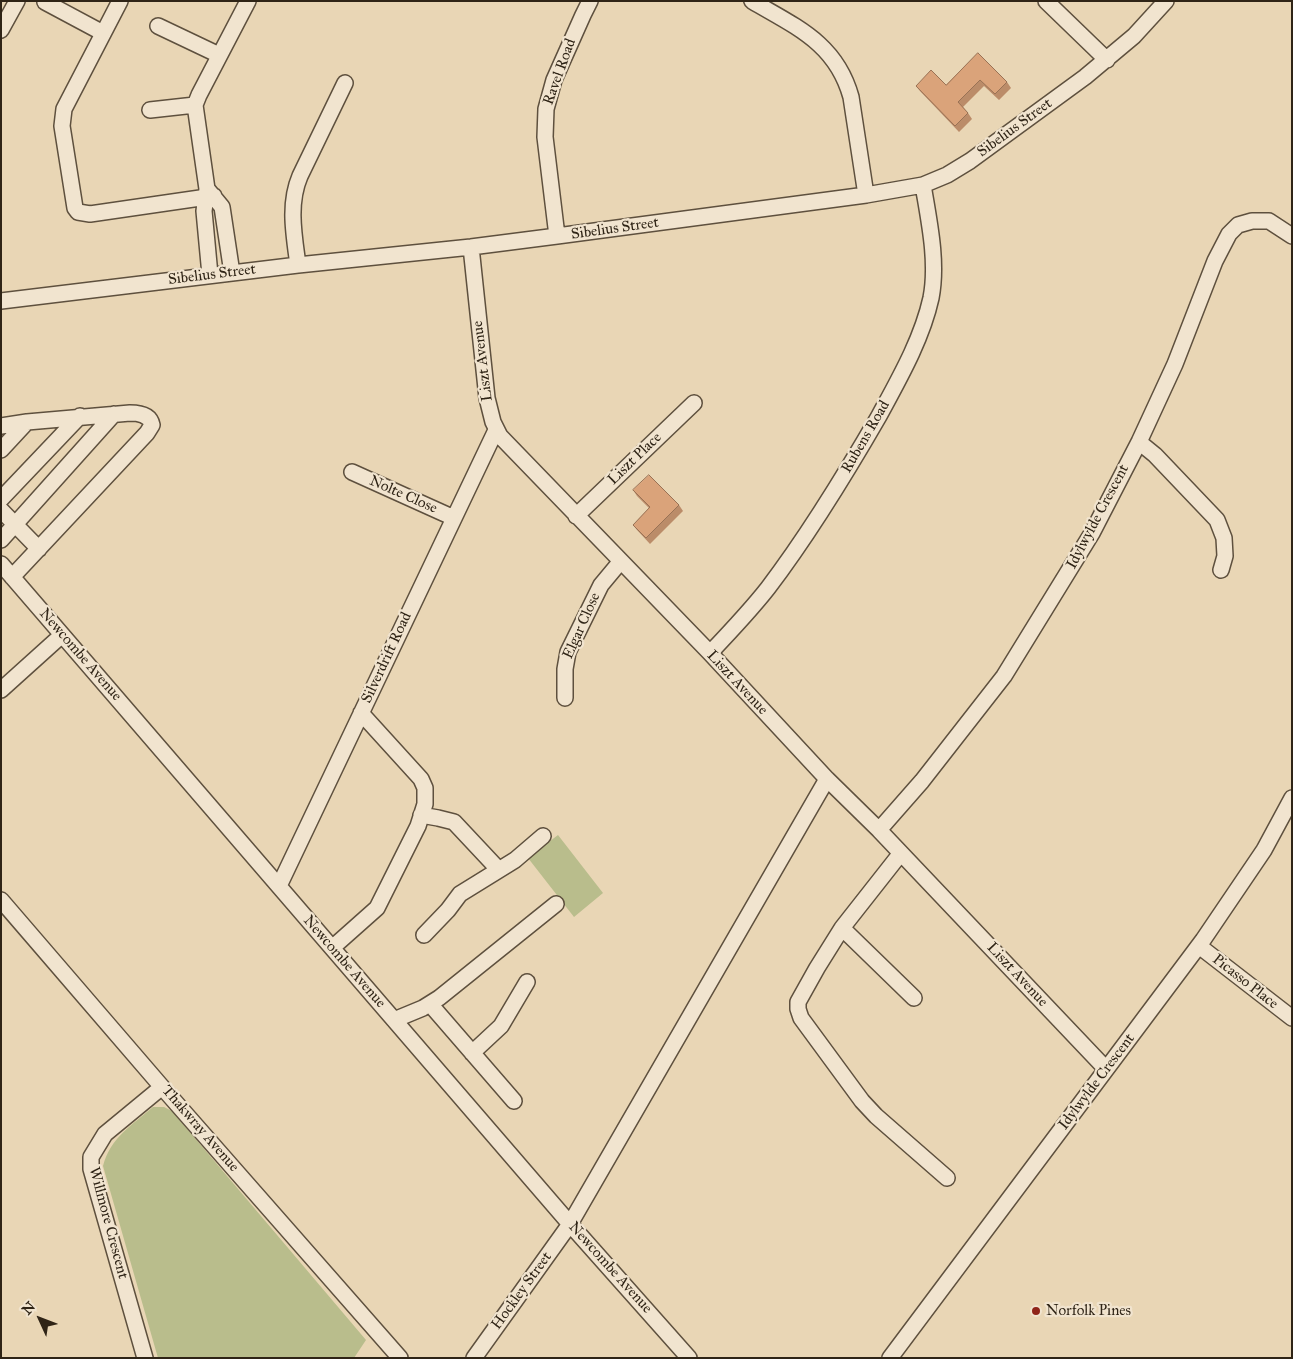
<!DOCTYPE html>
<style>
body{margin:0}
#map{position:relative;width:1293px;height:1359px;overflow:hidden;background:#e9d6b5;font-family:"IM FELL Great Primer",serif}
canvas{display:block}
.frame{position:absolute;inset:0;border:2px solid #2f2416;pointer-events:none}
.north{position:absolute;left:15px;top:1294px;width:50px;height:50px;-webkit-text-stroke:4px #f1e4cf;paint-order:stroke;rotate:313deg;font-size:14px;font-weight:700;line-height:20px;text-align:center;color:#2f2416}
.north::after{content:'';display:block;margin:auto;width:18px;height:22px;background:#2f2416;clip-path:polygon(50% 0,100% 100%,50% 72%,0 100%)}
</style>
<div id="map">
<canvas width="1293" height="1359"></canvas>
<div class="frame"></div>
<div class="north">N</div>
</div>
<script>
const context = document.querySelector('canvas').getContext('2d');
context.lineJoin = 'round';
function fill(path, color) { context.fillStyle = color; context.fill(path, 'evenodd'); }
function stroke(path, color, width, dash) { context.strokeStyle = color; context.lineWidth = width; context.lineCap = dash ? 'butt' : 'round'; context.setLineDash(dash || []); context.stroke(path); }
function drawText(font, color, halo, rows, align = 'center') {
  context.font = font + ' "IM FELL Great Primer",serif'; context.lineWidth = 4.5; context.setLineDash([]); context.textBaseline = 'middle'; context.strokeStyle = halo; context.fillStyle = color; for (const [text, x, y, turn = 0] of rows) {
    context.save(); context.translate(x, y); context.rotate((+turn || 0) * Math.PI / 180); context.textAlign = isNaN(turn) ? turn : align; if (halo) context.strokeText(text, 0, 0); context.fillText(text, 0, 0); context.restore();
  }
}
fill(new Path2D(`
 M558,835L603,893L574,917L528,858Z
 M153,1107H164L172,1111L366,1340L354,1358H158L103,1166C110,1138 132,1125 153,1107Z`), '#b9bd8c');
const minor = new Path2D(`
 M120,1L64,109L62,126L75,208L78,212L90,214L214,196
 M752,1C796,27 836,43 851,97L866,195
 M1046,1L1107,60
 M45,2L103,33
 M158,26L219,55
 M1,30L17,1
 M150,110L195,105
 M208,190L222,207L232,273
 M557,236L545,137L546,109L554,80L583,15L590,1
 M471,247L487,398L493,422L500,436L710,653L827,779L879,830L1106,1069
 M298,265C294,235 288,204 300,176L345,83
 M210,275L204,211L207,189L195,105L199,95L248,1
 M1,301L298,265L471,247L557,236L866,195L923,185L947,175L970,161L1085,77L1134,36L1166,1
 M1,426L27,422L130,413C139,413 150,415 152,425L147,433L12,577
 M1139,442L1155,455L1217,520L1224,538L1225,556L1221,570
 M1,450L27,422
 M352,472L454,518
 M1,499L80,416
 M1,510L39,549
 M576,516L694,403
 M1,540L114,414
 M1,564L570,1224L689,1358
 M710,653C730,632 750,611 768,588C809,534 845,475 879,416C899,379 922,339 931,298C938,262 929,221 923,185
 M1,690L62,635
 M565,698V669L568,652L601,585L621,561
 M421,815L438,818L454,822L499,870
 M879,830L922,781L1004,676L1092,533L1139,442L1175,364L1215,261L1229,234L1238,225L1252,221H1269L1292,236
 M901,853L842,928L817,968L798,1002V1009L801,1018L862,1101L876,1116L947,1178
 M279,886L496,430
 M1,900L162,1087L400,1358
 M842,928L914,998
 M424,935L448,910L460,894L515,860L543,836
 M1199,946L1292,1018
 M332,948L377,908L418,826L425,804V788L421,779L361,713
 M430,1004L514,1101
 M394,1020L423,1008L439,998L556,904
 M472,1053L501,1026L527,982
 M145,1358L91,1169V1157L105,1134L162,1087
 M474,1358L570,1224L827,779
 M890,1358L1203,940L1264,850L1292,798`);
stroke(minor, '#5e503e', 18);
stroke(minor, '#f1e4cf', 15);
fill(new Path2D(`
 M978,53L1007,82L1011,88L999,100L984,86L963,107L968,113L972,119L959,132L920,91L916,86L946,85Z
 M633,490L679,505L683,511L650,544L637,530L633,525L649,508L637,496Z`), '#bb8c69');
const building = new Path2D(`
 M978,53L1007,82L995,94L980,80L958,102L968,113L955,126L916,86L931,70L946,85Z
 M649,475L679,505L646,538L633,525L650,507L633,490Z`);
fill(building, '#daa37a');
stroke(building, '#997255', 1);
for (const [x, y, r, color] of [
 [1036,1311,5,"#8f2418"]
]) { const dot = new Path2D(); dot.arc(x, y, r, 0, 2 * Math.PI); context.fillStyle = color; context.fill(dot); stroke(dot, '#f1e4cf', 2); }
drawText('15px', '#2f2416', '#f1e4cf', [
 ["Ravel Road",560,72,-70],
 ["Sibelius Street",1015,128,-36],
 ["Sibelius Street",615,229,-8],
 ["Sibelius Street",212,275,-7],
 ["Liszt Avenue",483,361,-97],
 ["Rubens Road",866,437,-60],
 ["Liszt Place",635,459,-44],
 ["Nolte Close",403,495,24],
 ["Idylwylde Crescent",1098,517,-62],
 ["Elgar Close",582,626,-66],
 ["Newcombe Avenue",80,655,49],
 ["Silverdrift Road",387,658,-65],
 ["Liszt Avenue",737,683,47],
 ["Newcombe Avenue",344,962,49],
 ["Liszt Avenue",1017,975,47],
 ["Picasso Place",1245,982,38],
 ["Idylwylde Crescent",1097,1082,-53],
 ["Thakwray Avenue",200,1129,49],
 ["Willmore Crescent",108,1223,75],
 ["Newcombe Avenue",610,1268,48],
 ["Hockley Street",522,1291,-54]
]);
drawText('15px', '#2f2416', '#f1e4cf', [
 ["Norfolk Pines",1046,1311]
], 'left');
</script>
